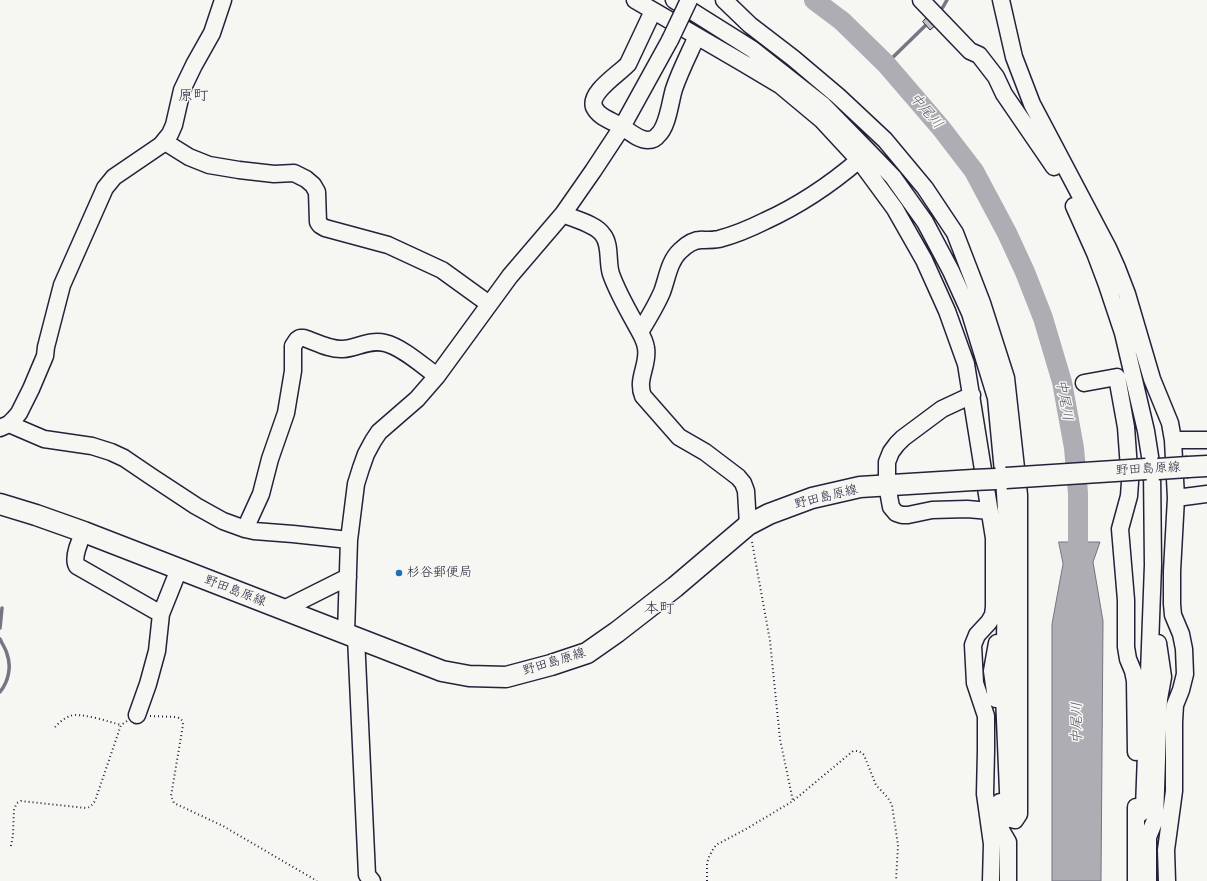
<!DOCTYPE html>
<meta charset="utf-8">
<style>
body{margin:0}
canvas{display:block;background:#f6f6f2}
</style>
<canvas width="1207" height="881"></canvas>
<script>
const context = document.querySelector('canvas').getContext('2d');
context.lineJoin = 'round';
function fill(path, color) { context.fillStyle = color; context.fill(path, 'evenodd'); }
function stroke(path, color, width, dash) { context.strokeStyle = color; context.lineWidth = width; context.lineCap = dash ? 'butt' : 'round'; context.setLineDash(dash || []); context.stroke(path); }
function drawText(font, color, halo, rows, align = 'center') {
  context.font = font + ' "Patrick Hand","Klee One",sans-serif'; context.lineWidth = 3; context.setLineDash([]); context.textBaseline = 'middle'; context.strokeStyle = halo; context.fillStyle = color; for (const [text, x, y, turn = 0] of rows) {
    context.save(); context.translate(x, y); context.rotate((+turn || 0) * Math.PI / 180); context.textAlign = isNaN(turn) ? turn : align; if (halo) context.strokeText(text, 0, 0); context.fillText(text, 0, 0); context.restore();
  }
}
const water = new Path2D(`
 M1059,542H1100L1093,562L1103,621L1101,881H1052V624L1063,564Z`);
fill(water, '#adadb3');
stroke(water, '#757583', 1);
stroke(new Path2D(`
 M938,12L943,7L947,0
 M886,64L929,22
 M0,628L2,608
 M0,639C2,644 6,649 7,654C12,667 8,682 0,692`), '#757583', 3.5);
stroke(new Path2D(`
 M814,0L842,21L886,64L941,128L974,171L1007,233L1025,272L1043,318L1062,382L1074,448L1078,493V568`), '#adadb3', 20);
const building = new Path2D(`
 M928,16L936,25L930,30L923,22Z`);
fill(building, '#c2c2c4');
stroke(building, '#22223b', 1);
const minor = new Path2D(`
 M635,0L743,63L780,85L822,120L859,160L895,209L924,260L947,311L966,364L994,538V607L993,615L989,622L977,635L973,645L975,683L986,716V751L985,794L992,844L991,881
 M674,0L752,49L823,105L867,150L893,177L925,222L951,271L970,313L996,398L1005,493L1007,526L1004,696L1009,815L1011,819L1015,820L1019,814V495L1006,378L982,303L955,233L925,188L885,140L838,96L793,58L750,25L724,0
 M921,0L970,51L979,55L996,77L1004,94L1054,167
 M1001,0L1014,57L1032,104L1108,248L1117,268L1127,294L1152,379L1170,423L1173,440L1176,498L1172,571V604L1173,615L1181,634L1184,649L1185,674L1181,690L1175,705L1174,722V791L1166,850L1167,881
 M653,11L628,64C619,74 589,92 594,107C596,111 599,114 602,116C608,120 615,123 621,126C629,131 638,140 648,140C652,140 656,138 658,135C668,126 670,102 674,89C680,71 689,54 697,36
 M165,142L189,157L209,165L239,170L274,174L294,173L306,179L313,185L317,192L318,222L320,225L325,228L388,245L442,270L489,304
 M1074,206L1095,253L1107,285L1123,333L1146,431L1152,469L1153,565L1144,808L1142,812L1137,816
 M563,214C574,219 596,224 603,235C611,245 607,262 611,274C617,291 626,307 635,323C639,331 645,339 646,348C649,365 636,379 643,396L679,437L705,452L738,477L743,483L746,491L748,525
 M640,332C648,319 656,306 662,292C667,279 669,261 680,251C686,245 695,239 704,240C709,240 714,240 719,239C734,235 751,228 765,221C798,206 831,184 859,160
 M1084,383L1117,377L1126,427L1130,482L1129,496L1120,529L1126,600V647L1128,659L1133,671L1135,681L1136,752
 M972,395L942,409L903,438L897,444L891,452L887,462V485L891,507L896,513L902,515H908L932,510L967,509L990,511
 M9,424L44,439L92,446L111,452L124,458L152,477L196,506L223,521L245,529L254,531L293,534L349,540
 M0,428L9,424L14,419L19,413L31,389L45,356L46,347L62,285L105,188L114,177L161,145L170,134L174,125L182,90L194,65L212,33L223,0
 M1173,440H1207
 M1176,498L1207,494
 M245,529L261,494L270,459L286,413L293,371V346L297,340L300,338H304C316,342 330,350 343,349C357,348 370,339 385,343C402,347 423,366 437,376
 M84,532C80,540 72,558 77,566L161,614
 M284,609L348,577
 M346,633L349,540L356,484L361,468L366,454L373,441L379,432L417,399L437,376L510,276L563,214L593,171L622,127L670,40
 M356,637L367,875L372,881
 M996,699L992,671L997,643
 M137,715L148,684L157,651L161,614L179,569
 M1000,802L1001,830L1008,842V881
 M1136,881V807
 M1148,881V837L1155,820L1159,699L1163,677L1158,643`);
const major = new Path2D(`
 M1188,467L1207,466
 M0,504L36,515L84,532L442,671L469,676L506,677L551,665L587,653L617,632L675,587L748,525L769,514L812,498L860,487L973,480`);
stroke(minor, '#22223b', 19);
stroke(major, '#22223b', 23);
stroke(new Path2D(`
 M752,542L770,641L780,739L793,801
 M150,716L177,717C181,719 183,720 183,725L171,796L174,803L223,826L317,881
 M55,727C59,723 64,718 70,716C80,712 110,722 121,725
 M11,846L13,835L14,809L17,803L21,801L86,808C91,807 92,805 95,801L121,725L127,721
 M707,881V863L709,857L712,851L716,845L746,829L793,801L853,751C858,751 860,751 864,755L876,785L888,798L892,805L898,845L896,881`), '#22223b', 2, [1, 3]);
stroke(minor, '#f6f6f2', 16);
stroke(major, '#f6f6f2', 20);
const minorBridge = new Path2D(`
 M670,40L689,0`);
const majorBridge = new Path2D(`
 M1158,469L1188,467
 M1006,478L1146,469
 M973,480L996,479`);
stroke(minorBridge, '#22223b', 19, []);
stroke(majorBridge, '#22223b', 23, []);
stroke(minorBridge, '#f6f6f2', 16);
stroke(majorBridge, '#f6f6f2', 20);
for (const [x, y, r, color] of [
 [399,573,4,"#1f6fb2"]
]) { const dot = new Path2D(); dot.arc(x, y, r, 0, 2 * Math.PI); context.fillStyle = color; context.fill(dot); stroke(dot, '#f6f6f2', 1.5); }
drawText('13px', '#22223b', '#f6f6f2', [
 ["野田島原線",1148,469,-3],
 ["野田島原線",826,497,-14],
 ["野田島原線",235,591,21],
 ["野田島原線",554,662,-17]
]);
drawText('13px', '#22223b', '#f6f6f2', [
 ["杉谷郵便局",407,573]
], 'left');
drawText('italic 14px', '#535365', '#f6f6f2', [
 ["中尾川",926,111,49],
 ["中尾川",1064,400,80],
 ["中尾川",1077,723,-90]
]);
drawText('15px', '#22223b', '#f6f6f2', [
 ["原町",193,96],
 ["本町",659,609]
]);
</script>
